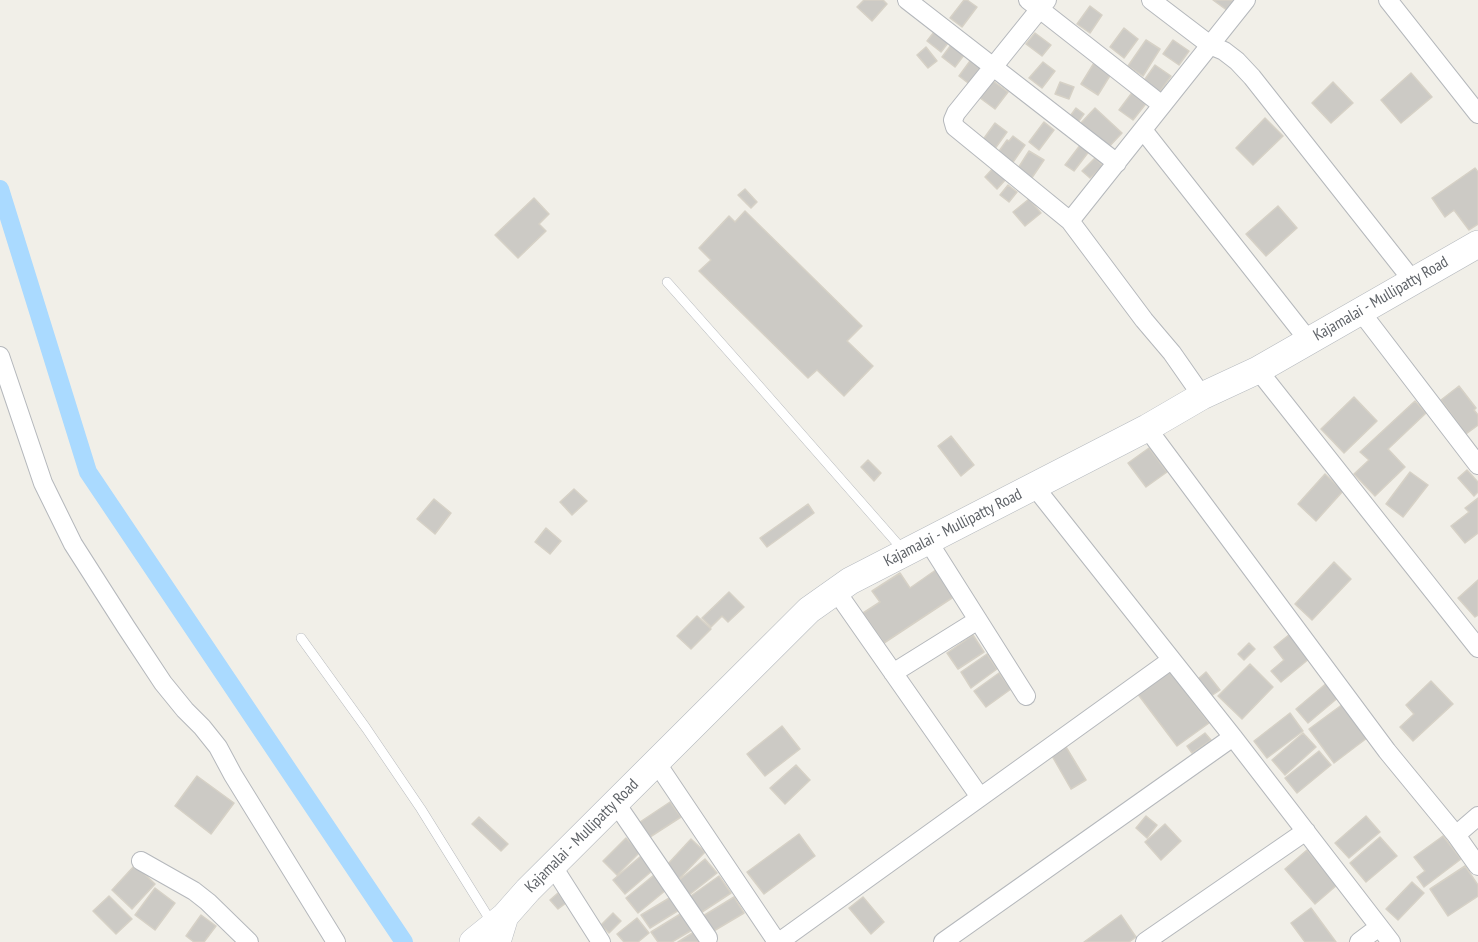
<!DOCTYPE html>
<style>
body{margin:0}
canvas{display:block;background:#f1efe8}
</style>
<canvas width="1478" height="942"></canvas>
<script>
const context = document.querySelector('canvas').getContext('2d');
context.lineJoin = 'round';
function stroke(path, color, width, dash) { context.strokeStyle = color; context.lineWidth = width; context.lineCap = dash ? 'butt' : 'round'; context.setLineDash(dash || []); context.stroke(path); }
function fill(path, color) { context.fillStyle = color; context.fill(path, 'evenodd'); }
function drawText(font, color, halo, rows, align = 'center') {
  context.font = font + ' "PT Sans Narrow",sans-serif'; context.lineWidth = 4.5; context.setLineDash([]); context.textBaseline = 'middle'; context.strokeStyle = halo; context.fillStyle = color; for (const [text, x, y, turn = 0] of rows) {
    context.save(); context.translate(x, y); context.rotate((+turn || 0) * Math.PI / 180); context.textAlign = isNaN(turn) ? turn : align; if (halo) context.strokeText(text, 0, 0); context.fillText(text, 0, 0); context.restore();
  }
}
stroke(new Path2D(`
 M0,189L88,472L404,942`), '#aadaff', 18);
const building = new Path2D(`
 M864,0H883L887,4L872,21L857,7Z
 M964,0H967L977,7L962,27L950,18Z
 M1213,0H1236L1228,11Z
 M1090,6L1102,15L1090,33L1077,24Z
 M1124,28L1138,39L1124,58L1110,47Z
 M934,32L948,43L941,52L927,41Z
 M1035,33L1051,45L1042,56L1026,44Z
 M1146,40L1160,49L1143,76L1128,66Z
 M1173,40L1189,51L1179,65L1163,54Z
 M951,45L964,55L955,67L942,57Z
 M926,47L937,61L928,68L917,55Z
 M970,61L983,71L972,86L959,76Z
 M1043,62L1055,71L1042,88L1029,78Z
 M1094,63L1111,74L1098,95L1081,84Z
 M1155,65L1171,76L1159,93L1143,82Z
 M1411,73L1432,97L1401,123L1381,100Z
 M989,78L1008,92L995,109L976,95Z
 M1060,82L1074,87L1069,99L1055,94Z
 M1333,82L1353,103L1331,123L1312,103Z
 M1134,90L1148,101L1133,120L1119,110Z
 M1076,108L1084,114L1076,125L1068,119Z
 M1095,108L1122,133L1106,150L1079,125Z
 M1265,118L1283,136L1253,165L1236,148Z
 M1044,122L1054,130L1039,150L1029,142Z
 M995,123L1007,132L994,150L982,141Z
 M1013,136L1025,145L1011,165L997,154L1007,140L1009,141Z
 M1081,144L1090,150L1074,171L1065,165Z
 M1029,151L1044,160L1029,182L1015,173Z
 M1095,158L1103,166L1090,178L1082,171Z
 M995,166L1007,178L997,189L985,177Z
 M1475,168L1478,172V224L1469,230L1454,210L1445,217L1432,198Z
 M1008,185L1017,192L1009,202L1000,195Z
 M745,189L757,202L751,208L738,195Z
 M534,198L549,214L539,224L546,231L518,258L495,235Z
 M1029,199L1041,213L1025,226L1013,212Z
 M1278,206L1297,228L1266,256L1246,234Z
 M745,211L862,326L847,341L873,366L844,396L817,370L808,378L699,271L711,260L699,248L729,216L735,222Z
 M1459,386L1476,408L1474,410L1478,415V425L1466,434L1441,400Z
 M1354,397L1377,421L1344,453L1321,429Z
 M1415,401L1426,413L1388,449L1405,467L1375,496L1354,474L1369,460L1360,452Z
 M951,436L974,465L961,476L938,446Z
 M1149,448L1167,472L1146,487L1128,463Z
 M868,460L881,473L874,481L861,467Z
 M1467,470L1478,482V492L1474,496L1458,478Z
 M1410,472L1428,485L1403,517L1386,504Z
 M1325,474L1343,491L1316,521L1298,504Z
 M574,489L587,501L572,515L560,502Z
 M1478,498V533L1465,543L1451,526L1469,512L1465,508Z
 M434,499L451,513L435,534L417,519Z
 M808,504L814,513L767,547L760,538Z
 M546,528L561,541L550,554L535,542Z
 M1334,562L1351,579L1312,620L1295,604Z
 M940,567L958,594L884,643L863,613L880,602L872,591L900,573L910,588Z
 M1478,580V615L1475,617L1458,598Z
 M729,592L744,607L728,622L722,616L711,627L702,618Z
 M697,616L711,629L691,649L677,636Z
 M1290,634L1310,658L1281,682L1271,671L1284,660L1274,647Z
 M973,635L984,652L958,669L947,653Z
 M1249,643L1255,649L1244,660L1238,654Z
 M987,654L997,669L971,688L961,672Z
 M1250,664L1273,687L1242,719L1218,696Z
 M1168,669L1209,723L1177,746L1137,693Z
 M1206,672L1220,690L1211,696L1198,679Z
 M999,673L1011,689L986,707L974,691Z
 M1431,681L1453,704L1413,741L1400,727L1414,714L1406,705Z
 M1328,682L1340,696L1308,723L1296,709Z
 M1343,704L1367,738L1334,763L1309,729Z
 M1290,713L1303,731L1267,758L1254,741Z
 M782,726L800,749L765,776L747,754Z
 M1205,733L1211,740L1192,753L1187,746Z
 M1303,733L1316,747L1285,775L1272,760Z
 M1066,747L1086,780L1071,789L1052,756Z
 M1319,751L1331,765L1297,793L1285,778Z
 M796,765L810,780L785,804L770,788Z
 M197,776L234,803L211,834L175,806Z
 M670,802L681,817L650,837L640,822Z
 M1146,816L1157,825L1147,838L1136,828Z
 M1366,816L1380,832L1349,858L1335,843Z
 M479,817L508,844L501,851L472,824Z
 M1165,824L1181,841L1161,860L1145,842Z
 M799,834L815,856L764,894L747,872Z
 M1443,836L1461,859L1424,887L1417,877L1425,871L1414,857Z
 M1380,837L1397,856L1366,882L1350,863Z
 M626,838L640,852L617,875L603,861Z
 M691,839L705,852L679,879L666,866Z
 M1307,850L1337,885L1315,904L1285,869Z
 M641,856L653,870L625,894L613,880Z
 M705,859L717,873L689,895L678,881Z
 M135,865L155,884L132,909L112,890Z
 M1465,866L1478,885V896L1448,916L1430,889Z
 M654,875L666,890L638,913L626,898Z
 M719,876L731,893L699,914L688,898Z
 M1412,882L1424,893L1398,920L1386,909Z
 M155,888L175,903L155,930L135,915Z
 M558,893L566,903L558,909L550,900Z
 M109,896L132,919L116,934L93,911Z
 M671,897L679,910L650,928L641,915Z
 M734,897L744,913L712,932L703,916Z
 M863,897L884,922L871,934L849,908Z
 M1311,908L1336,942H1305L1291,923Z
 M613,913L621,921L609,933L601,925Z
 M682,913L692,930L672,942H658L651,932Z
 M201,915L216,926L204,942H194L186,936Z
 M1121,915L1136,937L1129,942H1084Z
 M637,918L649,933L638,942H624L617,934Z
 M694,932L700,942H678Z`);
fill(building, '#cccac5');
stroke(building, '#d6d1c6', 1.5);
const lane = new Path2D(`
 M667,282L760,387L903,550
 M301,638L366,728L421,809L492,923`);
const street = new Path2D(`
 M907,0L1117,163
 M1028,0L1162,105
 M1047,0L956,113L953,120L955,127L1070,221L1144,320L1172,353L1202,396
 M1151,0L1210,45L1224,51L1237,61L1252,77L1413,281
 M1388,0L1478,114
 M1143,130L1309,341
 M1070,221L1246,0
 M1361,312L1478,465
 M0,356L43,483L73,544L126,627L163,683L185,710L202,727L218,747L233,775L336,942
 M1258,370L1478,648
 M1147,428L1387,751L1456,835L1478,866
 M1034,486L1233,737L1391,942
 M928,541L1026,696
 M836,591L980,797
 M893,673L978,620
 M656,762L777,942
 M615,802L708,938
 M1456,835L1478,816
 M141,861L194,891L208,902L249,942
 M552,865L601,942
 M779,942L1171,660
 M943,942L1233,737
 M1145,942L1306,831
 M1359,942L1379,927`);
const secondary = new Path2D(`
 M473,942L505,916
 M497,942L505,916L528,890L809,610L850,581L1147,428L1202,396L1258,370L1478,244`);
stroke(lane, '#b5b8bc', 10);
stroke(street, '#b5b8bc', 20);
stroke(secondary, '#b6babf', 28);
stroke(lane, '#fff', 9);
stroke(street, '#fff', 18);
stroke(secondary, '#fff', 27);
drawText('16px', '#5f6368', '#fff', [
 ["Kajamalai - Mullipatty Road",1381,299,-30],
 ["Kajamalai - Mullipatty Road",953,528,-27],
 ["Kajamalai - Mullipatty Road",582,836,-45]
]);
</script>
